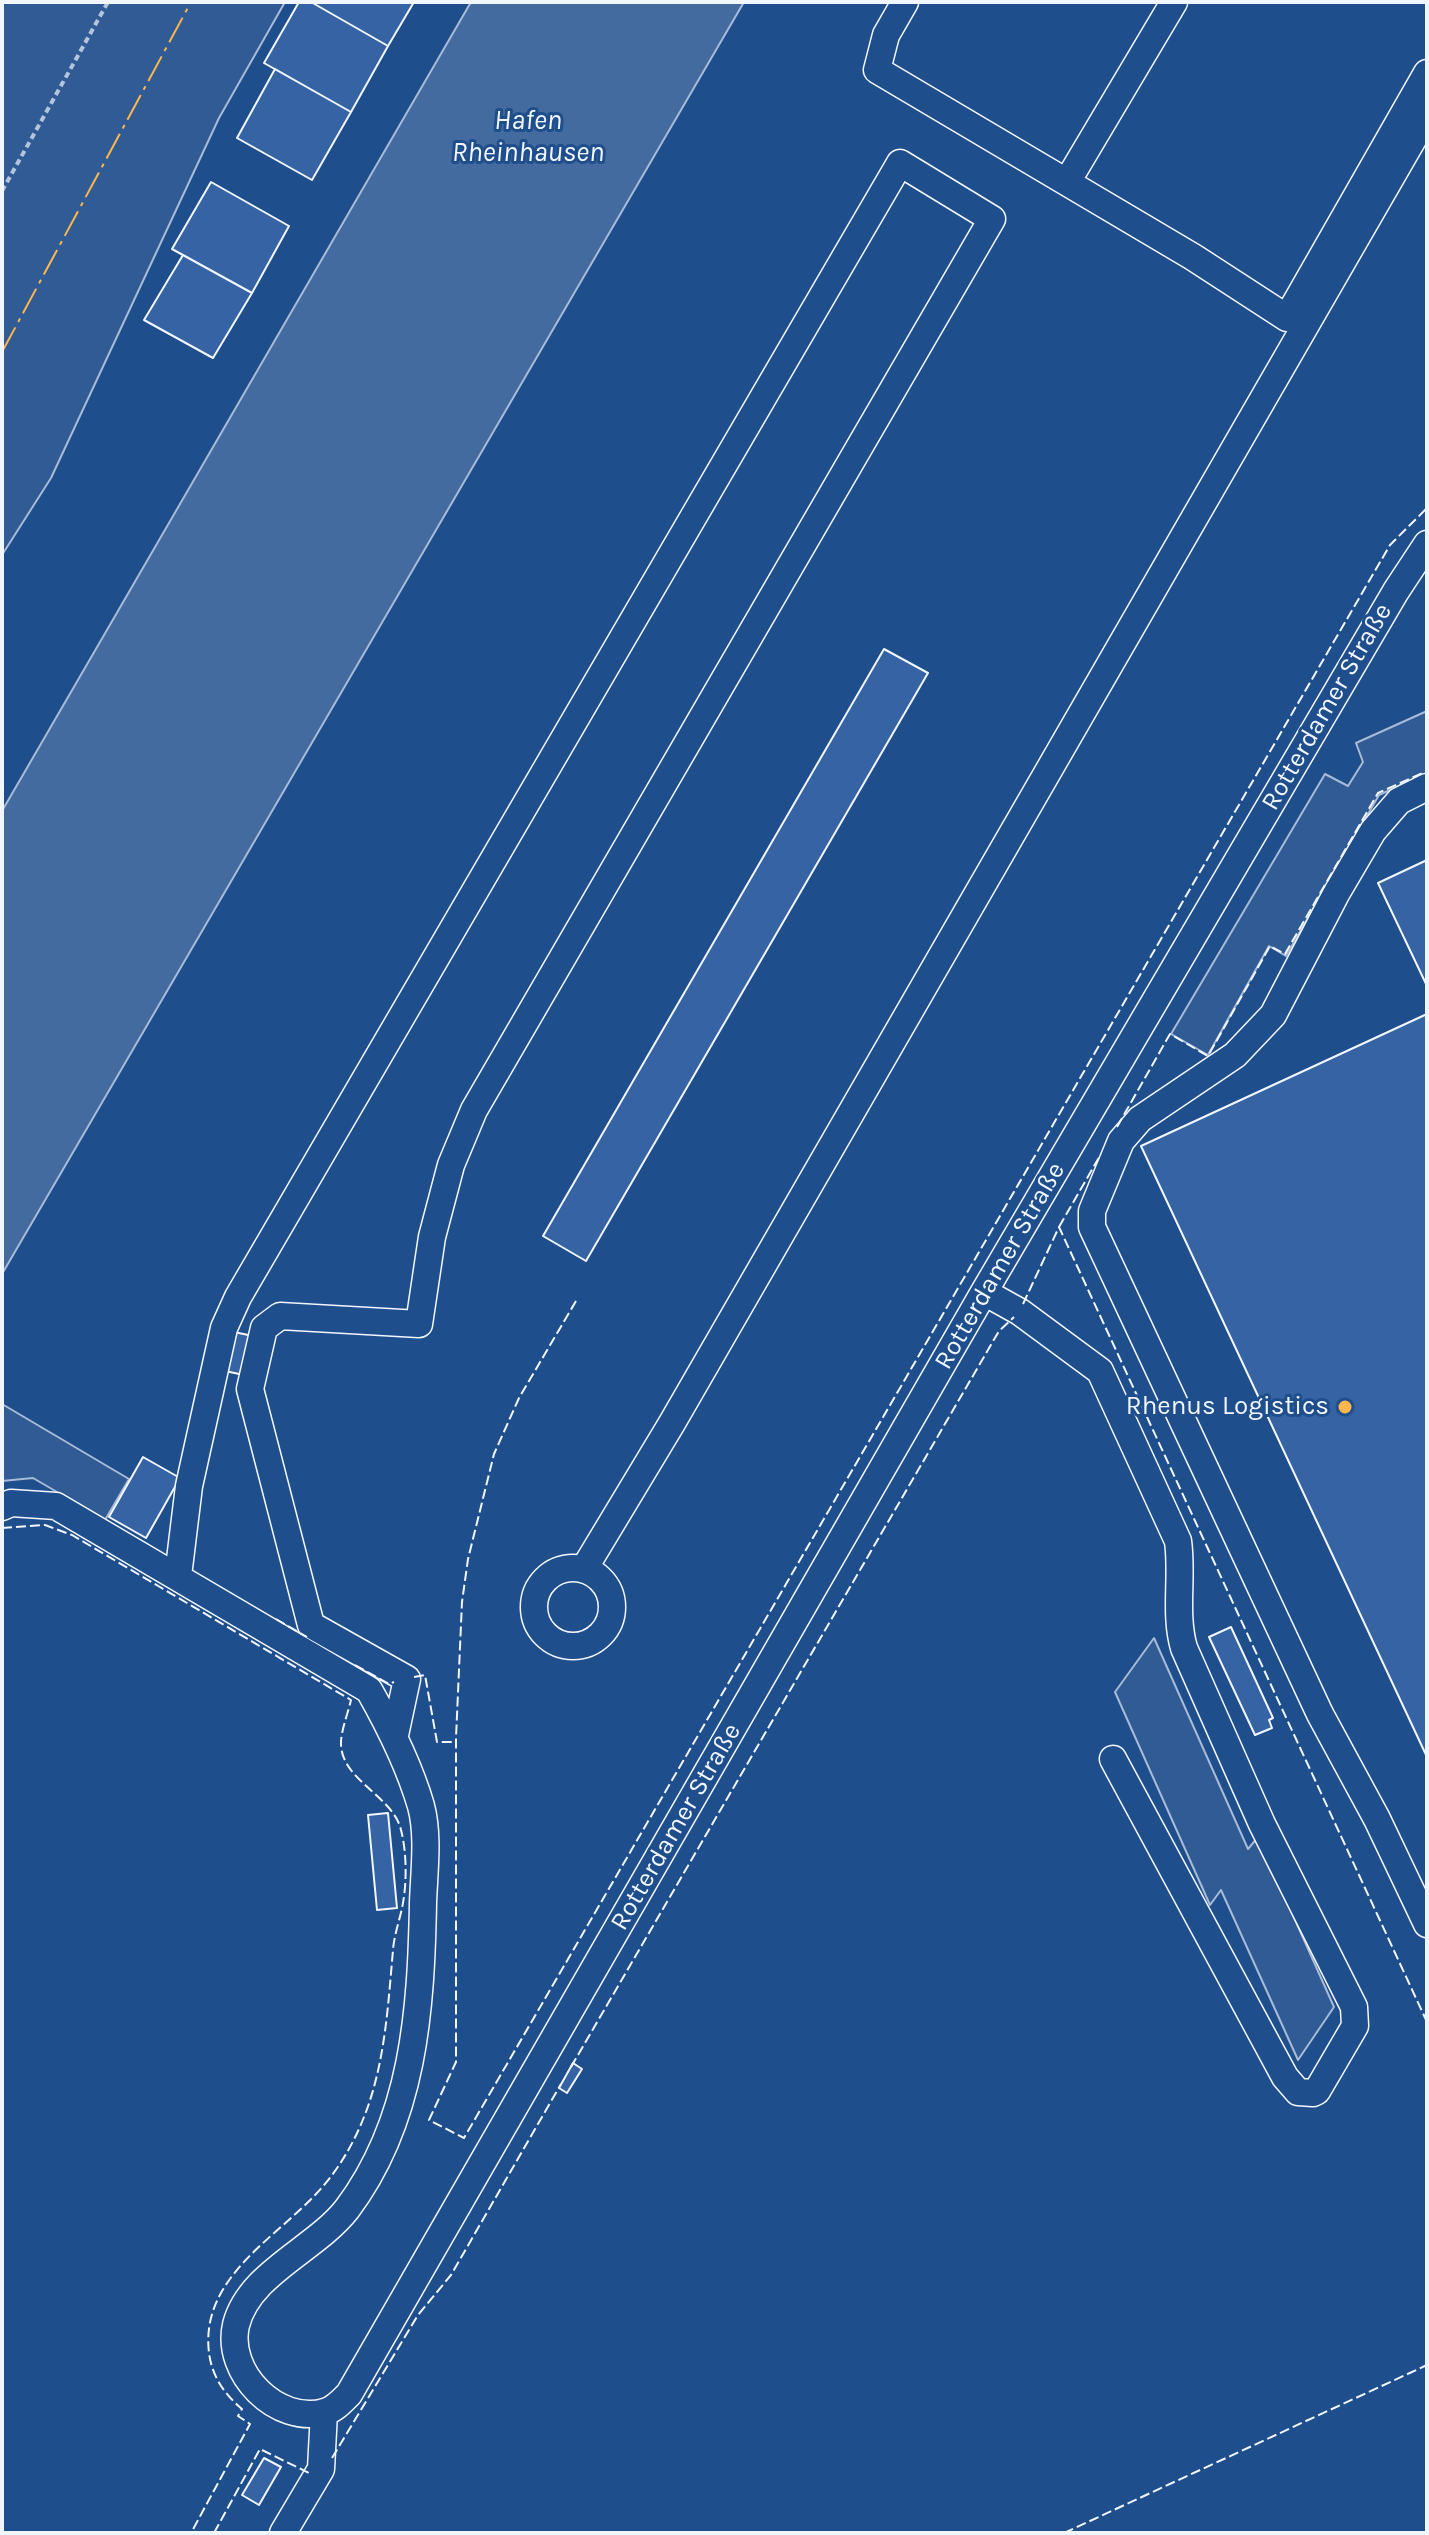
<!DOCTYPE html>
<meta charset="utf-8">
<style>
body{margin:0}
#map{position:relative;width:1429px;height:2535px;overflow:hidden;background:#1f4e8c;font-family:Karla,sans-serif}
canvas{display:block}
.frame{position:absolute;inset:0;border:4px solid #f2f6ff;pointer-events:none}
</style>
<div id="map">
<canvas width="1429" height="2535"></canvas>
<div class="frame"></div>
</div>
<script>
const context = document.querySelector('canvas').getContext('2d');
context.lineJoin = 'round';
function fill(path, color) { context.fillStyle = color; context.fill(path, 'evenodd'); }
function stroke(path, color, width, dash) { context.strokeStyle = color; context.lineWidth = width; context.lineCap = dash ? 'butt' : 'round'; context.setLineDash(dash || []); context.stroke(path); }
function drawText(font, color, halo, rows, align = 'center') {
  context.font = font + ' Karla,sans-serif'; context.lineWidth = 6; context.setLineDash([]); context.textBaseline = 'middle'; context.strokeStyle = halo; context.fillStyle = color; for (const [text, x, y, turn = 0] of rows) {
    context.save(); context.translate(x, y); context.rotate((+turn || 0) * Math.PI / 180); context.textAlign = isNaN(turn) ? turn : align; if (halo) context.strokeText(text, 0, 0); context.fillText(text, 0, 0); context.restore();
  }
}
const built = new Path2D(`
 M2,2H285L219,118L51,478L2,555Z
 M1427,711V773L1379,795L1286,956L1269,946L1208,1055L1171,1034L1325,774L1348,786L1363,762L1356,743Z
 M2,1404L129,1479L105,1520L33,1478L2,1481Z
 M1154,1638L1248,1849L1258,1837L1334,2007L1298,2060L1221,1890L1210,1905L1115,1692Z`);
fill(built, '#305b95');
stroke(built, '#a8bbd7', 2);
const water = new Path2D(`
 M471,2H744L2,1274V811Z`);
fill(water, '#446ba0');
stroke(water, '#a8bbd7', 2);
const building = new Path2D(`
 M299,2H311L388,46L351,112L264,63Z
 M311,2H414L388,46Z
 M275,69L351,112L312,180L237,138Z
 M211,182L289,226L252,293L172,249Z
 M183,255L252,293L213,358L144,320Z
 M884,649L928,673L586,1261L543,1236Z
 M1427,860V986L1378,883Z
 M1427,1014V1757L1141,1146Z
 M234,1332L253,1336L244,1375L225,1371Z
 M143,1457L180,1478L146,1538L109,1517Z
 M1231,1627L1273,1718L1269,1720L1272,1728L1255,1735L1209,1637Z
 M388,1813L397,1908L377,1910L368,1815Z
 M573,2063L582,2069L567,2093L559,2088Z
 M264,2458L281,2467L259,2505L242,2495Z`);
fill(building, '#3563a3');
stroke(building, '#f2f6ff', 2);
const minor = new Path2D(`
 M905,2L886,35L877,70L1193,257L1287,318L1427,73
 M1067,182L1174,2
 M1427,787L1399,801L1373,831L1336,894L1273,1015L1235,1055L1140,1119L1121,1141L1092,1211V1227L1320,1714L1377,1819L1427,1924
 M984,1292L1020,1312L1100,1371L1178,1541C1183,1576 1174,1614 1184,1648L1262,1824L1354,2007L1355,2026L1317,2091L1313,2093L1298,2092L1285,2077L1113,1759
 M2,1507L11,1503L56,1506L369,1690C390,1727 409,1765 421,1806C429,1836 424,1872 423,1903C421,2010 414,2120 347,2209C315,2250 249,2273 236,2325C225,2373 277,2425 325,2412C335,2409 342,2401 349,2394L984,1292L1396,591L1427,544
 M534 1607a39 39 0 1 1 78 0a39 39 0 1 1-78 0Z
 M584,1569L672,1423L1427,115
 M178,1576L189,1486L224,1328L238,1297C458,919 677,540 900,163L992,219L474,1110L451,1165L432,1237L419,1324L280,1316L264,1328L250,1389L311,1625L407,1679L395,1735
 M283,2533L321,2469L324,2412`);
stroke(minor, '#f2f6ff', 29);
stroke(new Path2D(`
 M2,191L108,2`), '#b3c4dc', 4, [6, 4]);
stroke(minor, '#1f4e8c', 26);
stroke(new Path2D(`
 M1117,1127L1170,1034L1208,1056L1270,946L1285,954L1378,793L1427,771
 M1059,1227L1101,1154
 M576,1301L519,1398L494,1454L468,1559L462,1602L456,1738V2062L429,2120L464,2138L1390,545L1427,508
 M1023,1304L1059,1227L1427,2022
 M2,1528L45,1525L72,1535L351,1700C348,1713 342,1728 341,1741C339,1780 393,1795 401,1830C407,1853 407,1885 402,1908C399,1922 394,1936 393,1950C388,2006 385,2064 364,2117C353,2145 337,2172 316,2194C273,2240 200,2279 209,2353C212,2376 224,2394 242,2409L238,2416L250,2424L191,2533
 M276,1619L307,1637
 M355,1665L389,1684L394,1682
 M414,1677L425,1675L437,1742H456
 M571,2067L999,1331L1014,1317
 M332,2458L418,2315L451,2275L561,2084
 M214,2533L260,2449L309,2473
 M1064,2533L1427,2365`), '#f2f6ff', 2, [10, 4]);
stroke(new Path2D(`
 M2,352L191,2`), '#ffb74d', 2, [28, 6, 4, 6]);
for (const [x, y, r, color] of [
 [1345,1407,8,"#ffb74d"]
]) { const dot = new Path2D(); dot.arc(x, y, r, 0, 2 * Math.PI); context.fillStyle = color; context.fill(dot); stroke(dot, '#1f4e8c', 3); }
drawText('26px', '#f2f6ff', '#1f4e8c', [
 ["Rotterdamer Straße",1327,707,-60],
 ["Rotterdamer Straße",1000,1266,-60],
 ["Rotterdamer Straße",676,1827,-60]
]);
drawText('26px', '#f2f6ff', '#1f4e8c', [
 ["Rhenus Logistics",1329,1407]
], 'right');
drawText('italic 28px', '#f2f6ff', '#1f4e8c', [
 ["Hafen",528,121],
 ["Rheinhausen",528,153]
]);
</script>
